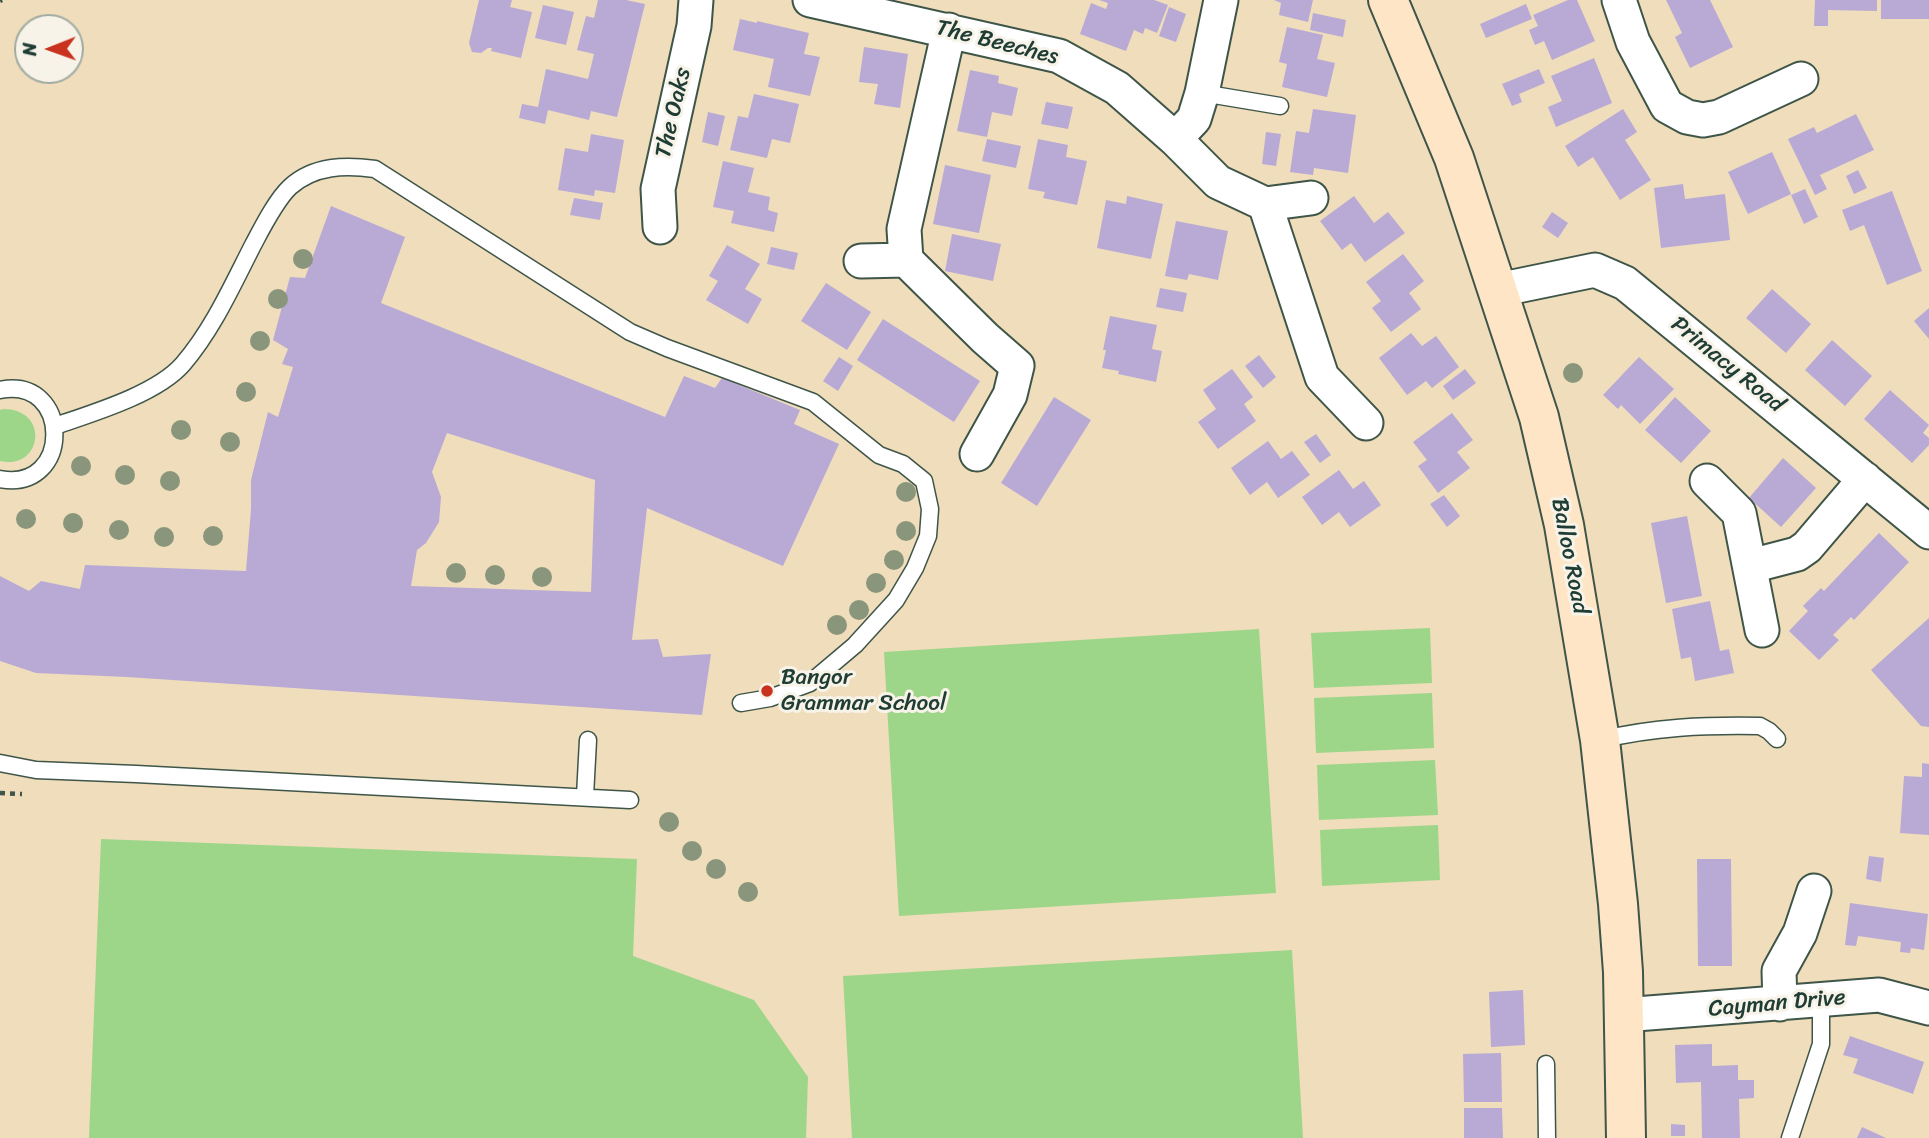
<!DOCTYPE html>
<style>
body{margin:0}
#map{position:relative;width:1929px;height:1138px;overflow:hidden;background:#efddbc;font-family:Sriracha,sans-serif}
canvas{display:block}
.north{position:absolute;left:14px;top:14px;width:70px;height:70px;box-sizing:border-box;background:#f7f3e8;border:2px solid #a1aaa0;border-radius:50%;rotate:269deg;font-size:19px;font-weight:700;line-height:28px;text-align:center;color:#1f3d34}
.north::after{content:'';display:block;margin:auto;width:24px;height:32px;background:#c8321e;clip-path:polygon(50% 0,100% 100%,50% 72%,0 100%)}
</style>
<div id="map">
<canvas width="1929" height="1138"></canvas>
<div class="north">N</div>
</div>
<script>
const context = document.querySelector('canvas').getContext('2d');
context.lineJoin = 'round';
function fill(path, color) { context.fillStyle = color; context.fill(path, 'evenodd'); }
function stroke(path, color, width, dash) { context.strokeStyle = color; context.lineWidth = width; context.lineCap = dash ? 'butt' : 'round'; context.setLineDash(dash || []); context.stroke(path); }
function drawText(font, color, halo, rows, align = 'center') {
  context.font = font + ' Sriracha,sans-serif'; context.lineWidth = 6; context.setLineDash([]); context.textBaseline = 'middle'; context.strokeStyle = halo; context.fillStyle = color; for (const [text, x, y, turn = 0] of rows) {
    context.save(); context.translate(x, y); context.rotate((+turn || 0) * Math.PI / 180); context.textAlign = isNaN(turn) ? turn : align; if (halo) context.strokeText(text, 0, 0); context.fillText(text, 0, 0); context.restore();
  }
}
fill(new Path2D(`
 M3,409C51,409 42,471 0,461V410Z
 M1430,628L1432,683L1314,688L1311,633Z
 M1259,629L1276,893L899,916L884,652Z
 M1432,693L1434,748L1316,753L1314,698Z
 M1435,760L1438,815L1319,820L1317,765Z
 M1438,825L1440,880L1322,886L1320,830Z
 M101,839L637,859L633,956L754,1000L808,1077L806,1138H89Z
 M1292,950L1303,1138H852L843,976Z`), '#9ed689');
fill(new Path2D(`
 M479,0H512L510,7L532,12L521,58L491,51L492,48H488L481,53L472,52L469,43Z
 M598,0H626L645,4L617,117L591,111L589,120L548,110L545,124L519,118L522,104L538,107L546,69L588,79L594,54L577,50L586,16L594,18Z
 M1099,0H1154L1168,5L1157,33L1145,28L1143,34L1134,30L1126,51L1080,34L1091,3L1106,9L1108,3Z
 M1274,0H1313L1308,22L1279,15L1281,3Z
 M1568,0H1577L1595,41L1552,60L1544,41L1535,45L1529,30L1538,26L1533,15Z
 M1666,0H1710L1733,47L1690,68L1675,37L1682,33Z
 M1815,0H1877V11L1828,10V26H1814Z
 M1881,0H1929V19H1881Z
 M1526,4L1532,19L1486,38L1480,24Z
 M543,5L574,12L566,45L535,38Z
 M1169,7L1186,14L1176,42L1159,36Z
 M1313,13L1346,20L1343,37L1310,30Z
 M740,19L757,23V21L809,33L804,54L820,57L810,96L768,87L774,59L733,50Z
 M1287,27L1323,35L1317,59L1335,63L1327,97L1282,87L1287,64L1279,62Z
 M864,47L908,54L900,108L874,104L878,84L859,82Z
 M1594,58L1612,103L1556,127L1548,107L1562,101L1551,76Z
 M1539,69L1545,83L1519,94L1522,102L1512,106L1502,84Z
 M970,70L999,76L998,83L1018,88L1012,116L992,112L987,137L957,131Z
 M754,94L799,104L790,143L772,139L767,158L730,150L738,116L748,118Z
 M1046,102L1073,107L1068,129L1041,124Z
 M1313,109L1356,115L1348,173L1314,168L1313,175L1290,172L1296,131L1309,133Z
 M1623,109L1637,132L1625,140L1651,180L1620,200L1593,157L1578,167L1565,146Z
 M708,112L725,116L718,146L702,142Z
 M1856,114L1874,150L1820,175L1827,189L1815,195L1788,139L1814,127L1817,133Z
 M1266,132L1281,134L1276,166L1262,164Z
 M591,134L624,140L615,193L595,190L594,196L558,190L565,148L588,152Z
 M987,139L1021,146L1016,168L982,161Z
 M1038,139L1068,145L1066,157L1087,161L1077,205L1043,198L1045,192L1028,189Z
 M1772,152L1791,194L1748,214L1728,172Z
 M723,161L754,168L748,192L770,197L768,210L778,213L774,232L731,223L734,211L713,207Z
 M945,165L991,175L979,233L933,224Z
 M1858,170L1867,188L1854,194L1846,176Z
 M1683,184L1685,199L1725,194L1730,240L1661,248L1654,188Z
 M1805,189L1818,217L1804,224L1791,195Z
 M1892,191L1922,271L1887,285L1864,225L1850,231L1842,210Z
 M1127,196L1163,204L1151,259L1097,248L1106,200L1126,204Z
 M1354,196L1374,223L1388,212L1405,233L1365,262L1351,243L1342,250L1320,221Z
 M574,198L603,203L600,220L570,215Z
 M331,206L405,237L381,303L665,417L684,376L715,388L722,378L800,410L794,424L839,444L783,566L647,508L632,640L658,639L663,657L711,654L702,715L127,677L36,673L0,661V576L29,591L41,581L80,589L85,565L246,571L251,509V480L268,412L278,417L293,367L282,364L288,349L273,340L290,277L305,278ZM447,433L595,480L591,592L411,586L417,550L426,543L439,522L441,497L432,472Z
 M1552,212L1568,223L1558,238L1542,227Z
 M1176,221L1228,231L1218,280L1189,274L1187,280L1165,276Z
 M952,234L1001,244L993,281L945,271Z
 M727,245L760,264L745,289L762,299L748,324L706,300L718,281L709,276Z
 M771,247L798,253L794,270L767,264Z
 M1403,254L1424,281L1409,293L1421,309L1391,332L1372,308L1381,301L1366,282Z
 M826,283L871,312L847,350L801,321Z
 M1160,288L1187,293L1183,312L1156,307Z
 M1772,289L1811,324L1786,353L1746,318Z
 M1929,308V339L1914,321Z
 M1110,316L1157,325L1152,349L1162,351L1156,382L1118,374L1119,371L1102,368L1106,350H1103Z
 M883,319L980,381L954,422L857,360Z
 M1411,333L1422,346L1436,336L1459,367L1432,388L1426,381L1407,395L1379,358Z
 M1832,340L1872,376L1845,406L1805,370Z
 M1259,355L1276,377L1263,388L1245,366Z
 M839,357L853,366L838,391L823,381Z
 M1639,357L1674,389L1640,424L1621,405L1618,409L1603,395Z
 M1232,369L1253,397L1244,404L1256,421L1218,449L1198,422L1216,409L1203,390Z
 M1465,369L1476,383L1453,400L1443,386Z
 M1890,390L1929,425L1923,433L1929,438V445L1912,463L1864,419Z
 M1054,397L1091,420L1037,506L1001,483Z
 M1675,397L1711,431L1681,463L1645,430Z
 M1452,413L1473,440L1457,452L1470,468L1438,493L1418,466L1427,460L1413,442Z
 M1316,434L1331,455L1320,463L1304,442Z
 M1268,441L1281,459L1292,451L1310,475L1278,498L1267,482L1250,495L1231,468Z
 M1783,458L1816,488L1781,527L1749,498Z
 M1339,470L1353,489L1364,481L1381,505L1350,527L1339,512L1322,525L1302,497Z
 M1444,495L1460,516L1447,527L1430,504Z
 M1687,516L1702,596L1666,603L1651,523Z
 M1879,533L1909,562L1854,620L1851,617L1833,635L1839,640L1819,660L1789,631L1808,611L1803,606L1821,588L1824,591Z
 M1710,601L1720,651L1729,649L1734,673L1695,681L1691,657L1681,659L1672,609Z
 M1929,618V727L1921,726L1871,670Z
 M1922,763L1929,764V835L1900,833L1904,776L1922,777Z
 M1869,856L1884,858L1881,882L1866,879Z
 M1697,859H1731L1732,966H1698Z
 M1850,903L1928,914L1924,950L1911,948L1910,953L1900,952L1901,942L1858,936L1856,946L1845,945Z
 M1523,990L1525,1045L1491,1047L1489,992Z
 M1850,1036L1924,1062L1913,1094L1853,1073L1858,1059L1843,1055Z
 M1712,1044V1066L1738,1065V1080H1754V1098L1739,1099L1740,1138H1702L1701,1082L1676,1083L1675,1045Z
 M1501,1053L1502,1102H1464L1463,1054Z
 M1464,1108H1502L1503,1138H1464Z
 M1671,1124L1685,1125V1136H1671Z
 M1862,1127L1886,1138H1857Z`), '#b8aad5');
const lane = new Path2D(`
 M1202,93L1280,106
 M0,390C72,375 73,493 0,479
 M55,426C93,413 157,394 183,364C213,329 232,286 253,245C262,228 276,200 290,187C314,165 346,165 375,169L630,332L667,348L813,402L879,455L903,464L924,481L930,509L928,536L915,568L896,600L855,645L810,683L770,698L741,703
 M1600,740C1654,727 1705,725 1760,726L1769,731L1777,739
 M0,763L36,770L136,774L630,800
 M585,796L588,740
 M1546,1064L1547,1138
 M1790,1138L1821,1044V1000`);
const street = new Path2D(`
 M810,0L1059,56L1117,88L1175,139L1218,182L1265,204L1322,377L1366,423
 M1619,0L1633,42L1667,106L1687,117L1703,120L1719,117L1801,79
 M1175,139L1194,119L1202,93L1221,0
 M1265,204L1311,198
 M660,227L658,189L694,26L696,0
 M906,260L904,229L949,30
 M861,261L906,260L985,338L1017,366L1010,395L977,454
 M1498,290L1595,270L1625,283L1929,532
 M1707,481L1739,513L1762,630
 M1751,566L1797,554L1807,547L1865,479
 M1780,1004L1779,971L1800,933L1814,891
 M1623,1015L1879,995L1929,1008`);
const secondary = new Path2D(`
 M1388,0L1454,158L1539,417L1564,525L1600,740L1618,904L1623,972L1626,1138`);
stroke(lane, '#3e5548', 19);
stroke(street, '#3e5548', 37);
stroke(secondary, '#3e5548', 42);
stroke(new Path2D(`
 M0,1L2,0
 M0,793L22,794`), '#3e5548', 4.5, [5, 5]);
stroke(lane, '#fff', 16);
stroke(street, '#fff', 33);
stroke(secondary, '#fde5c5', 38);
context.fillStyle = '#8a967b';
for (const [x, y] of [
 [303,259],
 [278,299],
 [260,341],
 [1573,373],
 [246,392],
 [181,430],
 [230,442],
 [81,466],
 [125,475],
 [170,481],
 [906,492],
 [26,519],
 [73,523],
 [119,530],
 [906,531],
 [213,536],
 [164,537],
 [894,560],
 [456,573],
 [495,575],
 [542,577],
 [876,583],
 [859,610],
 [837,625],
 [669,822],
 [692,851],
 [716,869],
 [748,892]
]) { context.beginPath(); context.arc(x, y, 10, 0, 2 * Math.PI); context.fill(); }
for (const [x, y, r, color] of [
 [767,691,7,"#c8321e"]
]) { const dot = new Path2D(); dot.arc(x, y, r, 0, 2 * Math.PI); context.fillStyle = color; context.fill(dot); stroke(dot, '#f7f3e8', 2.5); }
drawText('23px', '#1f3d34', '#f7f3e8', [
 ["The Beeches",997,43,14],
 ["The Oaks",674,113,-77],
 ["Primacy Road",1727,365,39],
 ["Balloo Road",1569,556,79],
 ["Cayman Drive",1777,1004,-5]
]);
drawText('23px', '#1f3d34', '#f7f3e8', [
 ["Bangor",781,678],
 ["Grammar School",781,704]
], 'left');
</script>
